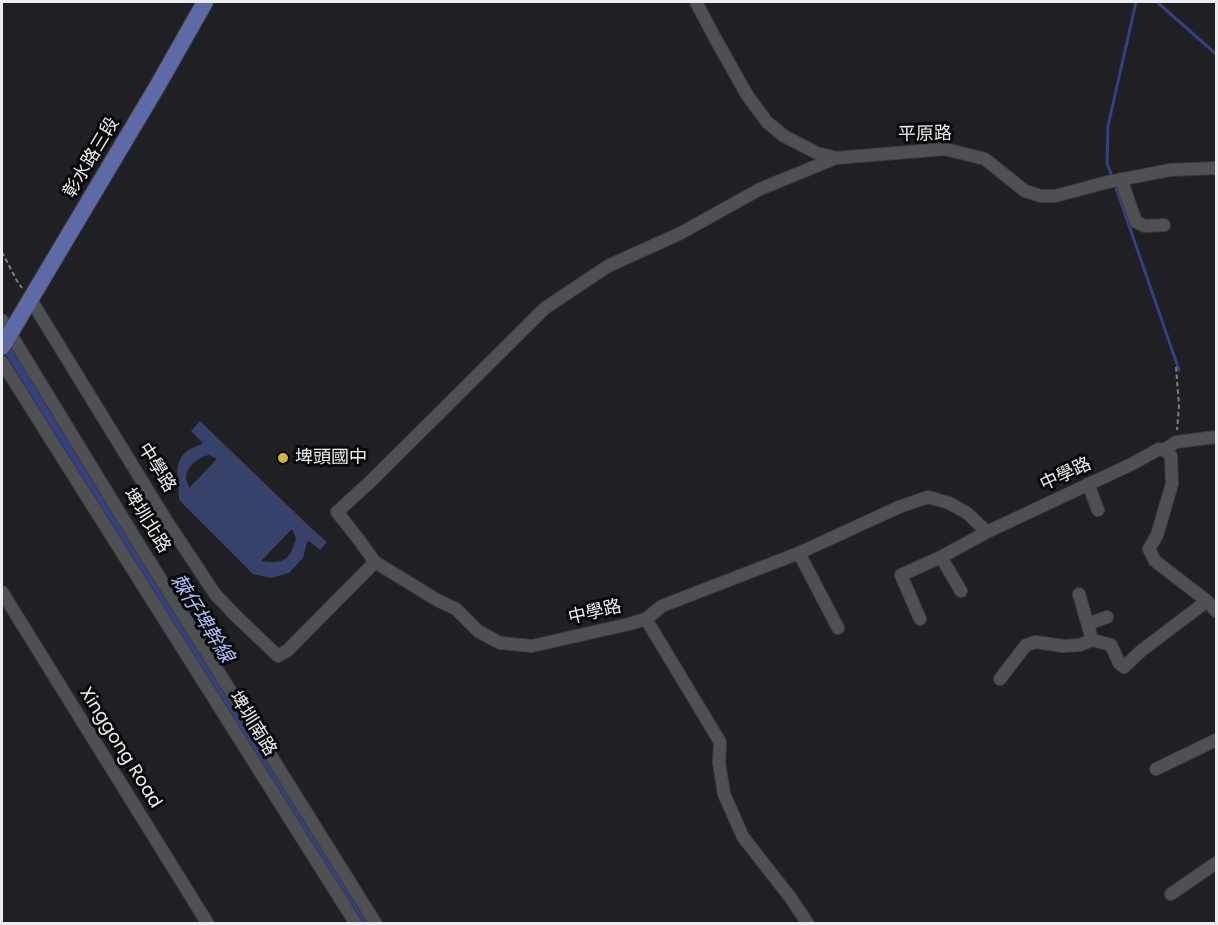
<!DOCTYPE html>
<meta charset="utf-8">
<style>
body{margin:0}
#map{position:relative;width:1218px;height:925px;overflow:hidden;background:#1f2023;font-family:Poppins,sans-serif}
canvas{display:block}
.frame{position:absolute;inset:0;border:3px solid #ebecee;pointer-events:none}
</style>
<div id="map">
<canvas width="1218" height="925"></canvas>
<div class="frame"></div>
</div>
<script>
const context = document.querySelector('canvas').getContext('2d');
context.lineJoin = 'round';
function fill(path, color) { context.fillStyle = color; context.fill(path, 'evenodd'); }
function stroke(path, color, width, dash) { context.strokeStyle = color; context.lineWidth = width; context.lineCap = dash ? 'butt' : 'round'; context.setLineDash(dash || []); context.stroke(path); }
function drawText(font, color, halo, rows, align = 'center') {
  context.font = font + ' Poppins,"Noto Sans TC",sans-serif'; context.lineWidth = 6; context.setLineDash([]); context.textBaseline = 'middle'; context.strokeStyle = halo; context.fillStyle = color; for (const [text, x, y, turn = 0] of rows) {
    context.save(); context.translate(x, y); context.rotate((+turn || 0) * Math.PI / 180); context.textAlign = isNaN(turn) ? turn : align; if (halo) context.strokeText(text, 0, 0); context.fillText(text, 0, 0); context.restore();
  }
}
fill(new Path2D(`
 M200,421L310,527L327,542L320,550L309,541L307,542L303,558L289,573L271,578L253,574L180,501L179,498C179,479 171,461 190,449C194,447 199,446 203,443L191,431ZM209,455L217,459L189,488C189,487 186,479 186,478C186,466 199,457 209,455ZM292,529L296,538C290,561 283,564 261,561Z`), '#384169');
stroke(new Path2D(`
 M1157,2L1216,54
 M1113,179L1107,163L1108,126L1136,2
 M1115,185L1179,370`), '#344080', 3);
stroke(new Path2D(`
 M2,337L368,924`), '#344080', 12);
const minor = new Path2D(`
 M696,2L715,38L747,95L767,122L784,136L817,153L836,158L945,149L985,159L1025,191L1041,196H1055L1108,182L1170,170L1216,168
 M1121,179L1136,222L1145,226L1164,225
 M31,300L166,520L215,594L237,617L278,656L288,650L375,562L437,600L456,609L478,631L500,643L532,646L629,624L646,619L662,606L799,553L899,507L928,497L949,503L967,513L987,532L1134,463L1159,449L1164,450L1171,456L1172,484L1157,535L1149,549L1155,561L1207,601L1216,611
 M2,320L138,543L376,924
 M2,362L356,924
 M1164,450L1176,442L1216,437
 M1088,484L1098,510
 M799,553L838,628
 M941,557L961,591
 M375,562L359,540L337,512L370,482L545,308L608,266L681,233L760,189L836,158
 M2,592L208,924
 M1079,594L1092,640
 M646,619L720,742L719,763L724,794L743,837L790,897L808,924
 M920,619L901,575L941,557L987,532
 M1088,624L1107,617
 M1000,679L1026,645L1036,642L1063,646L1080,645L1092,640L1111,645L1119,663L1124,667L1141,651L1207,601
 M1156,769L1216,740
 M1171,894L1216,863`);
const major = new Path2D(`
 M2,347L158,85L205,2`);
stroke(minor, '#3b3c3e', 14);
stroke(major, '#3b3c3e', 18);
stroke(new Path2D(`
 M2,252L17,281L22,288
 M1176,367L1179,406L1177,430`), '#7d7e80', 2, [4.5, 3]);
stroke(minor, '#4f5053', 12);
stroke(major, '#5e6aa6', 16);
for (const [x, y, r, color] of [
 [283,458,6,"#d1b736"]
]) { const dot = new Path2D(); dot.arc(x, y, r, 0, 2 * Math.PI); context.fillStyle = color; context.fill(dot); stroke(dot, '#090a0b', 2); }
drawText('18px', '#ebecee', '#090a0b', [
 ["平原路",925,135,-1],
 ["彰水路三段",92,158,-59],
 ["中學路",156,468,58],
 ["中學路",1066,475,-25],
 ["埤圳北路",146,521,58],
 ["中學路",595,613,-13],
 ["埤圳南路",252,724,58],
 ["Xinggong Road",120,748,58]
]);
drawText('18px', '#ebecee', '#090a0b', [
 ["埤頭國中",295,458]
], 'left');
drawText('italic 20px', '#b0bff8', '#090a0b', [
 ["棘仔埤幹線",201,619,58]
]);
</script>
